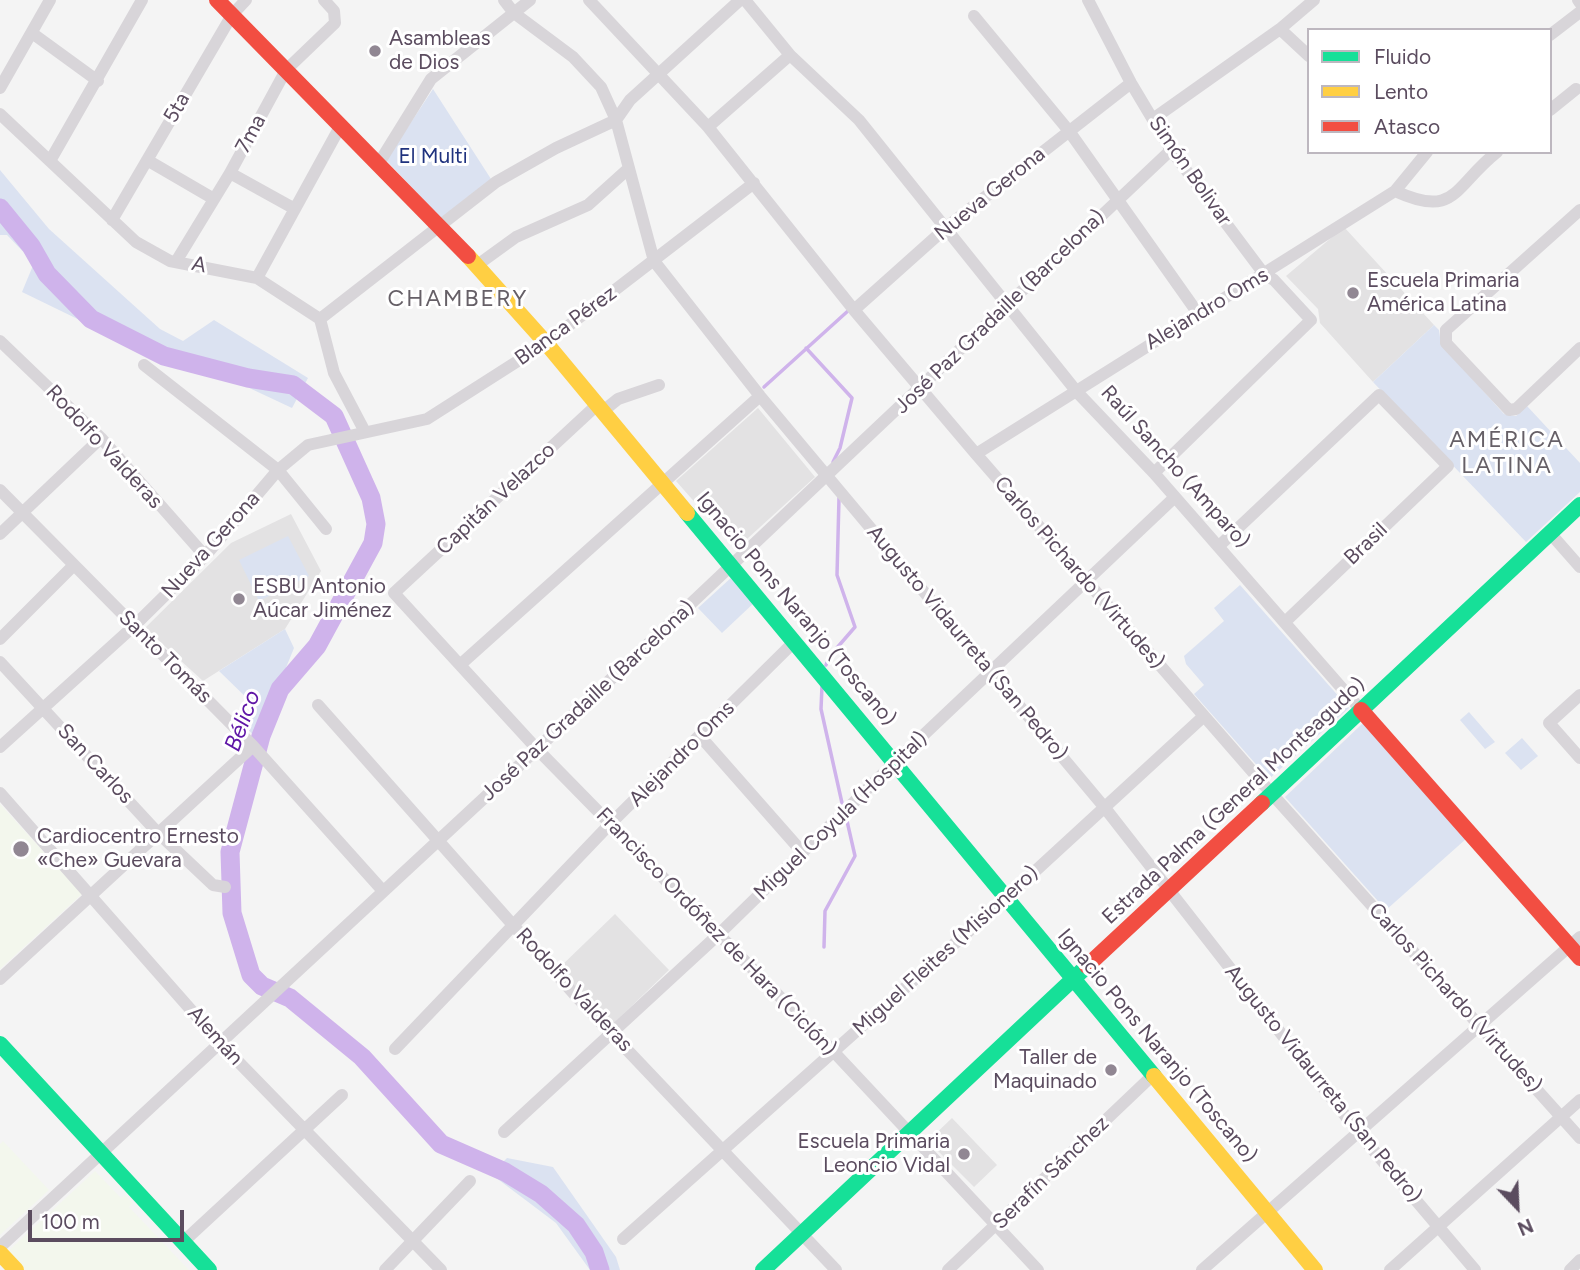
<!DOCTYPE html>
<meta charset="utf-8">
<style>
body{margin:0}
#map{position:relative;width:1580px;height:1270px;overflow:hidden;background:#f4f4f4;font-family:Figtree,sans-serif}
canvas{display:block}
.legend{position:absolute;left:1307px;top:28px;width:245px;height:126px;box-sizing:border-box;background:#fff;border:2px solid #bdb7bf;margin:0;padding:9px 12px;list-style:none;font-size:21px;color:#5b4c5f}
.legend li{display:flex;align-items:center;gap:14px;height:35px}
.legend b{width:35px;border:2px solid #bdb7bf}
.north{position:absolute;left:1482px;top:1172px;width:70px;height:70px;-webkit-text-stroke:5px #fff;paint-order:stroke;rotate:157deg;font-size:19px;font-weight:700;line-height:28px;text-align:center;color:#5b4c5f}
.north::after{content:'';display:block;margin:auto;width:24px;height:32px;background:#5b4c5f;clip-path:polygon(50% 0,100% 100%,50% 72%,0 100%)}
.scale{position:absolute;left:28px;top:1210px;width:156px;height:32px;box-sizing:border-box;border:4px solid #5b4c5f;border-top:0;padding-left:9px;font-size:21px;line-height:24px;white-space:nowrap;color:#5b4c5f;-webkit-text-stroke:5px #fff;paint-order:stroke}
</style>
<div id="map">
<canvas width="1580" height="1270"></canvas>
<ul class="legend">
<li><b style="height:9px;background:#16e098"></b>Fluido</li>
<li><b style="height:9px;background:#ffcf43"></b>Lento</li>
<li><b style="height:9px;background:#f24e42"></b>Atasco</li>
</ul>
<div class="north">N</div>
<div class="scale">100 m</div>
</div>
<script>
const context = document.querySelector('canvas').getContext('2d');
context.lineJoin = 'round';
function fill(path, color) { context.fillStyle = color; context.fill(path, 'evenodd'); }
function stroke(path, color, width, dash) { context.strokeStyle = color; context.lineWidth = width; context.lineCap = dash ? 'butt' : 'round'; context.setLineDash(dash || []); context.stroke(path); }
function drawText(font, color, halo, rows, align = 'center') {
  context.font = font + ' Figtree,sans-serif'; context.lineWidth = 6; context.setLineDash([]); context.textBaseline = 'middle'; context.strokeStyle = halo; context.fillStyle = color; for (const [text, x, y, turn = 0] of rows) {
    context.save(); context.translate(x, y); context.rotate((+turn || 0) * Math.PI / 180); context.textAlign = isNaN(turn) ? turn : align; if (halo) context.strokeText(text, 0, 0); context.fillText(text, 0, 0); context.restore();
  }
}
fill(new Path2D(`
 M1344,227L1434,325L1373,382L1320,323L1318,309L1286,276Z
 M758,408L815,477L736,549L676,481Z
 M291,514L321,571L285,629L203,681L145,628L231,543Z
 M615,914L669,970L612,1025L558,969Z
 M952,1118L997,1165L974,1187L928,1141Z`), '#e3e2e3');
fill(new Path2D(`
 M0,804L82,894L0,969Z
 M3,1141L49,1190L0,1235V1144Z
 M95,1171L121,1198L125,1195L133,1203L129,1207L189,1270H22L6,1253Z`), '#f3f7ed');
fill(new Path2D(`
 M433,89L491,179L441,218L386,160Z
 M0,170L49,229L160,329L183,341L214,320L308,378L292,408L228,378L166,362L22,292L34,263L7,235H0Z
 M1434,325L1439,330L1441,344L1504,414L1516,416L1527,406L1580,463V492L1526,542L1373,382Z
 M288,536L309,576L259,601L239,560Z
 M733,576L756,601L722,633L698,608Z
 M1240,585L1349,708L1269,779L1194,694L1204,685L1186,664L1184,656L1224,621L1214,608Z
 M285,629L294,648L257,739L240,721L255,706L219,671Z
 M1469,712L1495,742L1485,749L1460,720Z
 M1363,723L1466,839L1386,910L1285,797Z
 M1522,738L1538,756L1521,770L1505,753Z
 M507,1158L553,1167L616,1257L620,1270H590L556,1223L491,1174Z`), '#dbe2f1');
stroke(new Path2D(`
 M806,348L852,398L840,448L833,462
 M764,387L849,310
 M826,665L829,657L855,627L837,575L839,498
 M822,686L821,709L842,803
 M824,947L825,911L855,856L847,821`), '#cfb3eb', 3.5);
stroke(new Path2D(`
 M0,208L31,246L47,274L91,319L164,356L248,378L293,385L334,416L371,498L376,524L373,543L317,646L280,689L261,736L230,852L232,913L251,975L262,986L290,998L362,1057L441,1144L505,1172L541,1194L576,1225L594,1252L600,1270`), '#cfb3eb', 19);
stroke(new Path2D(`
 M504,0L514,13L573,57L601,87L616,120L654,261L760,396L1105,808L1358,1132L1475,1270
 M589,0L708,127L854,310L976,454L1272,794L1580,1138
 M745,0L790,55L859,120L1077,392L1154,473L1361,710
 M1088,0L1131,83L1171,150L1264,274L1274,280L1311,320L1154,473
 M1578,0L1580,3
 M974,16L1069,131L1197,312
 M1280,29L1309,56
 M32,33L98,81
 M1550,35L1580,12
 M0,88L50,0
 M1550,110L1576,89
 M0,114L136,242L170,261L257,278L320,319L334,373L364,430
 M1153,119L1280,29L1314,0
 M708,127L790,55
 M147,160L214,199
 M50,161L142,0
 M379,163L431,79L530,0
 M230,173L295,209
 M1395,191C1456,219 1453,187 1497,152
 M1580,210L1446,330V343L1509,410L1516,409L1580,348
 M112,220L232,15L246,0
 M177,260L230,173L286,70L335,23L334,11L324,0
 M476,266L516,237L588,205L628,169
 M257,278L341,125
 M854,310L948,226L1131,83
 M320,319L496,182L556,148L616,120L630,100L740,0
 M0,341L101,438L205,556
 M144,365L278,470L326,529
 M598,404L394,593L537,749L833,1051L1038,1270
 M603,411L618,399L659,385
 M976,454L1395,191L1427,152
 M0,490L253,746L383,891
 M1550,533L1580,567
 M0,534L101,438
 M1219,546L1379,395L1448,466L1285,622
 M0,639L74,565
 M0,662L158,833L213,885L225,887
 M461,664L760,396
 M1580,695L1549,723L1580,758
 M318,705L575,995L836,1270
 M700,736L803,853
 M0,747L134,626L205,556L278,470L308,445L427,419L546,343L754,183
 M0,793L221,1044L441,1270
 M0,979L253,746
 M395,1049L610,824L795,641
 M504,1132L719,934L895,762L1175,497
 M623,1239L1007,897L1204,716
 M183,1242L342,1095
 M0,1247L537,749L1171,150
 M385,1270L470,1181
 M948,1270L1153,1075
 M1202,1270L1580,937
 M1390,1270L1580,1100
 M1570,1270L1580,1260`), '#d8d5d9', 12);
stroke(new Path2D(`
 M687,513L1154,1076
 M1262,803L1580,505
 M0,1044L209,1270
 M763,1270L1087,966`), '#16e098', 16);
stroke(new Path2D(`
 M468,256L546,343L687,513
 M1154,1076L1315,1270
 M0,1253L16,1270`), '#ffcf43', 16);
stroke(new Path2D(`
 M217,0L468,256
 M1361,710L1580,958
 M1087,966L1262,803`), '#f24e42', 16);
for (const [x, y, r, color] of [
 [375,51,7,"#918793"],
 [1353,293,7,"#918793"],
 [239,599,7,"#918793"],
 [21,849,9,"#918793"],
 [1111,1070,7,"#918793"],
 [964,1154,7,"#918793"]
]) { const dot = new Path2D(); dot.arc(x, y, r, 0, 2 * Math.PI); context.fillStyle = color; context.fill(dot); stroke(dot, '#fff', 2.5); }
drawText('21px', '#5b4c5f', '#fff', [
 ["Asambleas",389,39],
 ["de Dios",389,63],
 ["Escuela Primaria",1367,281],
 ["América Latina",1367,305],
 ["ESBU Antonio",253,587],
 ["Aúcar Jiménez",253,611],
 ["Cardiocentro Ernesto",37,837],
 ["«Che» Guevara",37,861],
 ["Taller de",1097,1058,"right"],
 ["Maquinado",1097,1082,"right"],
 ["Escuela Primaria",950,1142,"right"],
 ["Leoncio Vidal",950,1166,"right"]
], 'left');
drawText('21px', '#5b4c5f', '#fff', [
 ["5ta",177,108,-60],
 ["7ma",251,134,-62],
 ["Simón Bolivar",1190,171,55],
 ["Nueva Gerona",990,194,-39],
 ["A",199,265,12],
 ["Alejandro Oms",1207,309,-31],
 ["José Paz Gradaille (Barcelona)",1000,312,-44],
 ["Blanca Pérez",566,326,-36],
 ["Rodolfo Valderas",104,447,47],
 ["Raúl Sancho (Amparo)",1175,467,48],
 ["Capitán Velazco",496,499,-43],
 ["Brasil",1366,544,-44],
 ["Nueva Gerona",211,545,-48],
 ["Carlos Pichardo (Virtudes)",1079,573,49],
 ["Ignacio Pons Naranjo (Toscano)",796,609,50],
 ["Augusto Vidaurreta (San Pedro)",967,643,50],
 ["Santo Tomás",165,657,45],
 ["José Paz Gradaille (Barcelona)",588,701,-43],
 ["Alejandro Oms",682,754,-45],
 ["San Carlos",95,764,47],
 ["Estrada Palma (General Monteagudo)",1234,801,-43],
 ["Miguel Coyula (Hospital)",841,816,-44],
 ["Francisco Ordóñez de Hara (Ciclón)",716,932,46],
 ["Miguel Fleites (Misionero)",946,951,-42],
 ["Rodolfo Valderas",574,990,47],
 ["Carlos Pichardo (Virtudes)",1455,998,48],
 ["Alemán",215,1036,48],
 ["Ignacio Pons Naranjo (Toscano)",1157,1046,50],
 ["Augusto Vidaurreta (San Pedro)",1323,1084,51],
 ["Serafín Sánchez",1051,1173,-44]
]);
drawText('21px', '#1f327e', '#fff', [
 ["El Multi",433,157]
]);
context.letterSpacing = '2px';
drawText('23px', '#666067', '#fff', [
 ["CHAMBERY",458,299],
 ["AMÉRICA",1507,440],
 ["LATINA",1507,466]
]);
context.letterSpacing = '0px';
drawText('italic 23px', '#6017a7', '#fff', [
 ["Bélico",243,721,-70]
]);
</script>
